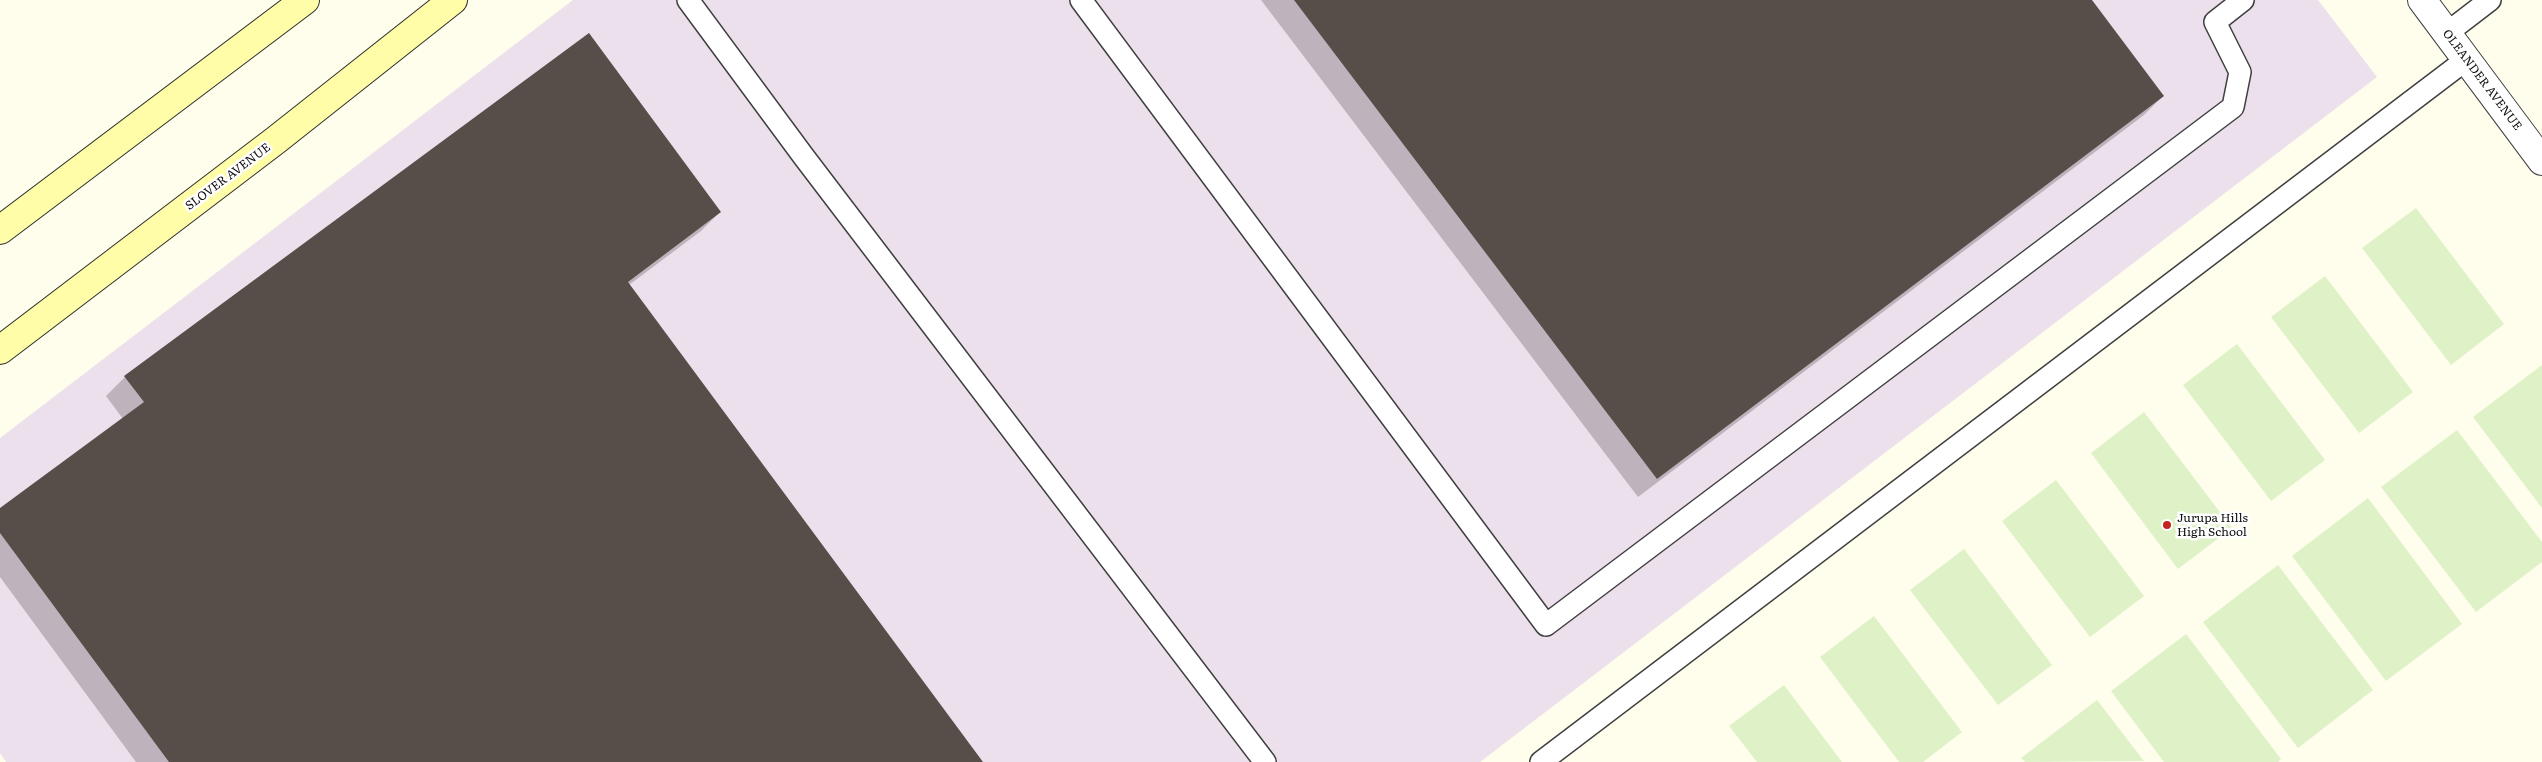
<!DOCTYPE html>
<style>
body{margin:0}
canvas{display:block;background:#fffdec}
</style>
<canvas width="2542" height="762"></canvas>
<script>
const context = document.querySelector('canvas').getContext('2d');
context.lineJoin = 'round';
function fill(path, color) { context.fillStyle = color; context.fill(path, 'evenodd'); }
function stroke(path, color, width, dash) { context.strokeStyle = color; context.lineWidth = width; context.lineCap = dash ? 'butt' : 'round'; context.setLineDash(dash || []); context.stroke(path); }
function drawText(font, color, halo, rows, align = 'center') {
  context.font = font + ' Literata,serif'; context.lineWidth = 5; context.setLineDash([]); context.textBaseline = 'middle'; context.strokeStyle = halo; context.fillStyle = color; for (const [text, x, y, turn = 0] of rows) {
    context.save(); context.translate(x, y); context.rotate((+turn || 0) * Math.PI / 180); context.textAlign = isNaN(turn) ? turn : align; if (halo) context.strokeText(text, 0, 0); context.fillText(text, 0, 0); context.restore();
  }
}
fill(new Path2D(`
 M573,0H2318L2377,77L1480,762H6L0,753V438Z`), '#ece0ec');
fill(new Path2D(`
 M2416,208L2504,324L2451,365L2362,248Z
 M2325,276L2413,392L2359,433L2271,317Z
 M2237,344L2325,460L2271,501L2183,385Z
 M2542,365V508L2473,417Z
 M2144,412L2232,528L2178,569L2091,453Z
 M2457,430L2542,542V562L2476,612L2381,487Z
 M2056,480L2144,596L2090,637L2002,521Z
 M2368,498L2462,624L2386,681L2292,556Z
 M1964,549L2052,665L1998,705L1910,590Z
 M2278,565L2373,690L2298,748L2203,622Z
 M1874,616L1962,732L1923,762H1899L1820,657Z
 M2186,634L2281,759L2278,762H2164L2111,691Z
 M1784,685L1842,762H1757L1729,726Z
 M2097,700L2144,761L2025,762L2021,758Z`), '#dff2c7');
fill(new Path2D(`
 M1261,0H2090L2163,96L2144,115L1638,497Z
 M720,212L701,231L629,285L982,762H136L0,577V510L123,419L106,396L125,377Z`), '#0003');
fill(new Path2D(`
 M1294,0H2092L2164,96L1657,479Z
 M589,33L721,212L628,282L983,762H169L0,533V508L144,402L124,376Z`), '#564f49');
const lane = new Path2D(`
 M688,0L804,157L1265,762
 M1081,0L1546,625L2233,107L2240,72L2215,22L2243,0
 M2447,33L2490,0
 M1541,762L2467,59`);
const street = new Path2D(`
 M2422,0L2542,161`);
const secondary = new Path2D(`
 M0,230L305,0
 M0,350L276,140L453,0`);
stroke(lane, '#404040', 24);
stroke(street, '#404040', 30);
stroke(secondary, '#2f2f2f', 30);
stroke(lane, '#fff', 21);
stroke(street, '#fff', 28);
stroke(secondary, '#fffda7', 28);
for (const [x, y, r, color] of [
 [2167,525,5,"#c2261f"]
]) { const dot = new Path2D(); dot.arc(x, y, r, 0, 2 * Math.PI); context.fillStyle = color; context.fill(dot); stroke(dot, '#fff', 2); }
drawText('12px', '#0d0d0d', '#fff', [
 ["OLEANDER AVENUE",2482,80,53],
 ["SLOVER AVENUE",228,177,-37]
]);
drawText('12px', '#0d0d0d', '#fff', [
 ["Jurupa Hills",2177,518],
 ["High School",2177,532]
], 'left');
</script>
